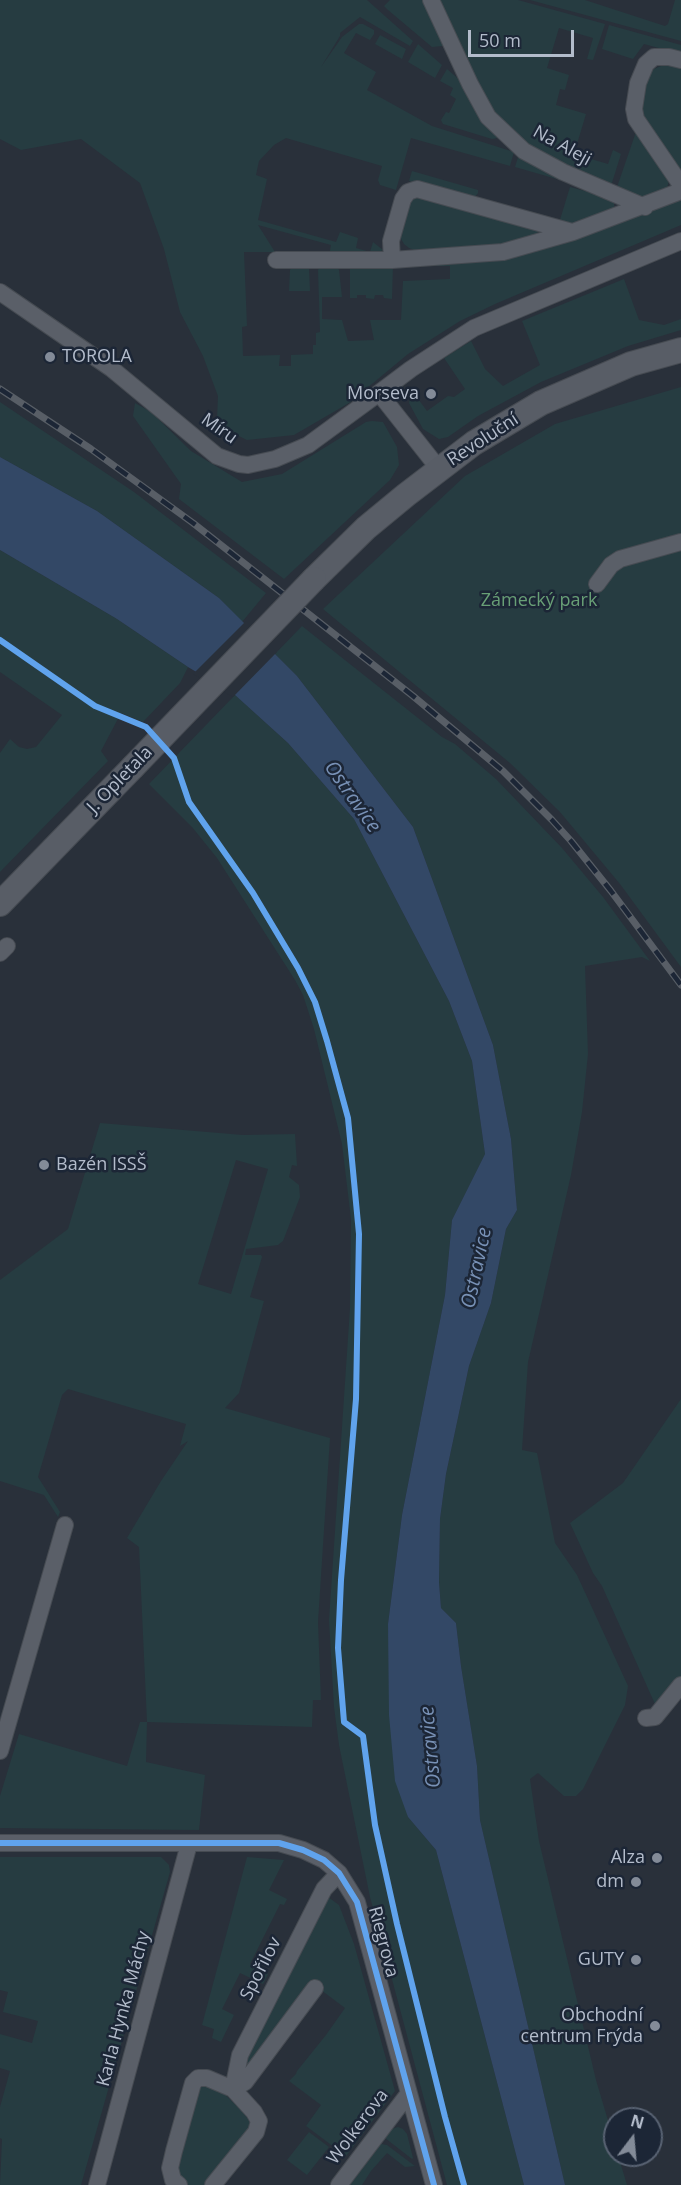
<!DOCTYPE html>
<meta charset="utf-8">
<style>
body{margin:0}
#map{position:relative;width:681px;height:2185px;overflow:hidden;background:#29303a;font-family:"Open Sans",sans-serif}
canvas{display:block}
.north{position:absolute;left:603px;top:2107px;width:60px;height:60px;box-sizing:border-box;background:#1c2636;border:2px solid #586272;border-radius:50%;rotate:16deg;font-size:16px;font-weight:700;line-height:24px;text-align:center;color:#b3bccb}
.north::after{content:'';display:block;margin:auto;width:21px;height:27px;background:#838b98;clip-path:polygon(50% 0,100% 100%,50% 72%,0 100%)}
.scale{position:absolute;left:468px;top:30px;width:106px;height:27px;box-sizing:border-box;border:3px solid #b3bccb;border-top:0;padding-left:8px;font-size:18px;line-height:21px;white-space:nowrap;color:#b3bccb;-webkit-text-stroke:4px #1c2636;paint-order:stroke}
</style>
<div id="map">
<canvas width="681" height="2185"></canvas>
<div class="north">N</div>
<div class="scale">50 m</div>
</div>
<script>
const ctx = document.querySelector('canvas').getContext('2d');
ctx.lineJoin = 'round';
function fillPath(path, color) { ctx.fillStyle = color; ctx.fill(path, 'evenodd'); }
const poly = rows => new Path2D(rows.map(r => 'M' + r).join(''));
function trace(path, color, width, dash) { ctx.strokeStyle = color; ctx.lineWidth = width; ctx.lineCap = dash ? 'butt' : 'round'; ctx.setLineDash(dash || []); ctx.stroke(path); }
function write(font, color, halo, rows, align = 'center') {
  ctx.font = font + ' "Open Sans",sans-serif'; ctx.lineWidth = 5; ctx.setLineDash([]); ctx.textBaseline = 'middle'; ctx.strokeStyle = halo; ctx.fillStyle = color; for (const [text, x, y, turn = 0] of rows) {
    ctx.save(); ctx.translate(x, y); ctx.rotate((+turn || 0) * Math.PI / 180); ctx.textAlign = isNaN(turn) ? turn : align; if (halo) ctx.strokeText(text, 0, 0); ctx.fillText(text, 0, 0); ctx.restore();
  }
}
fillPath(poly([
 [0,0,367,0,413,41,410,46,360,17,340,33,340,36,321,67,342,37,359,24,363,24,374,30,374,34,370,40,356,33,344,53,376,72,367,90,432,126,514,152,510,166,411,138,396,190,380,185,378,180,382,166,286,138,274,145,259,161,256,175,267,179,258,220,336,242,340,232,358,238,356,248,370,252,373,242,383,250,379,252,329,257,331,245,258,225,275,252,244,252,247,326,242,327,243,356,280,355,279,366,291,366,291,355,313,354,313,345,316,345,316,333,320,332,318,270,322,264,336,265,339,270,342,297,322,297,322,319,342,320,348,341,374,340,370,320,401,320,403,281,450,279,450,266,425,266,425,264,681,199,681,225,495,304,460,321,408,354,349,403,294,435,247,440,235,434,217,420,218,396,203,356,180,312,164,249,140,183,81,139,21,150,0,139],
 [390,0,427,0,443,45,442,46,432,47,388,10,384,6],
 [435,0,518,0,605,24,593,60,587,59,593,38,559,28,547,68,569,75,565,90,560,89,556,105,586,114,574,154,608,164,613,150,621,154,610,189,538,153,485,104],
 [530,0,585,0,665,26,668,24,675,0,681,0,681,41],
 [609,25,681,45,681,54,644,44,633,59,602,49],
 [380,35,406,49,402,59,375,44],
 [418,44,442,65,435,78,408,62],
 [666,64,681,66,681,175,640,115,639,100,648,75,654,69],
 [447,69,462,82,499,135,497,138,492,139,443,124,441,120,446,112,449,113,456,99,450,95,453,88,440,81],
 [637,129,669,181,667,188,643,199,616,190],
 [519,154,588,188,515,167],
 [412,171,478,190,478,193,474,198,470,199,409,181],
 [570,187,614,199,614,209,570,227,559,223],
 [417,196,538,230,537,236,505,244,415,250,409,248,404,244,400,237,406,204],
 [294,264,309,268,310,291,289,291,290,270],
 [356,265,393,265,392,299,384,298,383,295,375,295,374,299,366,298,366,295,357,295,357,298,350,298,350,269],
 [624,279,639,320,664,325,681,319,681,330,628,346,541,382,478,416,448,437,439,439,423,429,409,403,411,393,413,392,427,411,448,396,454,397,465,389,444,358,471,341,485,369,503,386,540,365,522,321],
 [681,387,681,967,620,884,560,812,510,763,323,609,465,476,555,424],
 [0,402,134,492,266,593,242,622,219,598,97,511,0,457],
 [135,403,151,412,191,451,242,482,282,474,366,422,372,421,383,422,397,447,399,465,390,480,284,579,179,499,181,484,133,416],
 [0,550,117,619,188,667,180,683,143,722,121,713,101,751,108,761,0,872,0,753,10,739,19,747,27,749,36,747,62,715,0,672],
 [302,626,442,737,455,744,496,779,562,848,603,897,650,961,642,957,585,966,588,1054,582,1112,571,1175,528,1362,522,1450,537,1453,555,1543,577,1575,628,1686,625,1705,583,1789,576,1796,564,1796,538,1773,530,1779,539,1841,596,2080,615,2144,615,2155,618,2155,627,2185,565,2185,480,1820,477,1766,461,1666,456,1623,441,1608,439,1582,440,1519,446,1474,469,1366,491,1303,506,1229,517,1210,511,1139,493,1045,413,827,297,676,275,654],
 [235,695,288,743,354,819,449,1001,472,1061,485,1154,452,1220,445,1295,402,1515,388,1624,408,1817,436,1850,524,2185,447,2185,370,1897,339,1745,334,1707,329,1620,350,1308,351,1219,342,1144,314,1029,303,995,295,980,217,858,192,827,149,784],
 [100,1123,243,1135,295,1134,297,1166,292,1165,289,1177,299,1185,300,1197,283,1241,278,1245,246,1249,245,1255,261,1255,262,1257,250,1297,264,1301,239,1393,225,1408,330,1438,318,1622,321,1700,313,1700,312,1727,147,1722,146,1762,205,1775,199,1830,0,1828,0,1796,19,1734,127,1766,140,1722,147,1722,139,1547,127,1538,161,1481,188,1441,180,1446,186,1424,68,1389,62,1395,38,1477,60,1512,58,1517,44,1495,0,1481,0,1280,68,1229],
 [236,1160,268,1169,231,1294,198,1284],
 [681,1399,681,1676,658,1705,655,1704,602,1586,593,1573,570,1523,623,1483],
 [0,1857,161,1857,169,1865,170,1872,81,2185,0,2185,2,2139,0,2138,0,2107,10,2071,0,2068,0,2034,32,2043,38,2021,3,2012,8,1992,0,1990],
 [247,1857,284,1860,269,1890,287,1899,284,1905,280,1904,250,1964,268,1974,263,1984,240,1973,222,2009,234,2015,221,2042,212,2038,214,2029,202,2025],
 [328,1897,339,1905,354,1944,395,2091,346,2156,306,2126,321,2105,289,2081,296,2074,297,2071,326,2035,345,2008,313,1984,247,2072,244,2062],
 [200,2084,220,2090,238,2107,250,2121,251,2130,208,2185,187,2185,174,2170],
 [398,2127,403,2129,407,2134,413,2158,412,2159,385,2138,392,2129],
 [309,2132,329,2147,307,2175,287,2160],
 [381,2144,387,2145,415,2166,405,2167,387,2153,371,2171,362,2185,350,2185]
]), '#263c41');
fillPath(poly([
 [0,457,97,511,219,598,297,676,413,827,493,1045,511,1139,517,1210,506,1229,491,1303,469,1366,446,1474,440,1519,439,1582,441,1608,456,1623,461,1666,477,1766,480,1820,565,2185,524,2185,436,1850,408,1817,395,1781,389,1715,388,1624,402,1515,445,1295,452,1220,485,1154,472,1061,449,1001,354,819,288,743,235,695,188,667,117,619,0,550]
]), '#334866');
fillPath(poly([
 [246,621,277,652,233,697,193,674]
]), '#29303a');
const minor = poly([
 [431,0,470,84,488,117,524,151,563,172,645,207],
 [681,60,669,57,654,57,646,64,638,83,634,109,636,119,681,185],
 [276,260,392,260,503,252,573,232,681,191],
 [392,260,391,241,403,199,408,192,417,189,572,232],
 [0,292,112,369,217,456,239,464,248,465,275,459,308,445,379,393,439,469],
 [379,393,411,369,474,328,681,241],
 [597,584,611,565,620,559,681,542],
 [0,953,7,946],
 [646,1718,655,1717,681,1685],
 [0,1751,65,1525],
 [0,1843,279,1843,303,1850,324,1860,339,1873,357,1902,434,2185],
 [315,1988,245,2082,233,2089,240,2055,324,1889,339,1873],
 [97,2185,189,1844],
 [179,2185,173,2180,170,2168,174,2151,193,2083,198,2078,207,2078,233,2089,254,2112,259,2121,256,2132,213,2185],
 [339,2185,409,2093]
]);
const secondary = poly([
 [314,579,366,528,406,495,474,443,541,403,631,364,681,350],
 [0,904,132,768]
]);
trace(minor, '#464b52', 18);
trace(secondary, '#464b52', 26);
trace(minor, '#5a5f68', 16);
trace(secondary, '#585d66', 24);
const rail = poly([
 [0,389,91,449,193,523,413,696,503,771,552,820,571,841,611,891,681,985]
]);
trace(rail, '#585e66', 7);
trace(rail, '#1c2636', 4.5, [14]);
const secondaryBridge = poly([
 [132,768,314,579]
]);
trace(secondaryBridge, '#464b52', 26, []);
trace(secondaryBridge, '#585d66', 24);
trace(poly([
 [0,640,95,706,146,727,174,758,189,802,253,893,298,968,315,1002,327,1041,348,1118,359,1234,356,1399,341,1580,338,1648,344,1722,363,1736,375,1825,397,1924,445,2117,464,2185],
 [0,1843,279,1843,303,1850,324,1860,339,1873,357,1902,434,2185]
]), '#60a3ed', 6);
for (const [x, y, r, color] of [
 [50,357,6,"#838b98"],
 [431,394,6,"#838b98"],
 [44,1165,6,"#838b98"],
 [657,1858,6,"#838b98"],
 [636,1882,6,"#838b98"],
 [636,1960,6,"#838b98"],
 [655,2026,6,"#838b98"]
]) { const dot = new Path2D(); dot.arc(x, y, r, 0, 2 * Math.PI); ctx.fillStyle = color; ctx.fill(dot); trace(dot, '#1c2636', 2); }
write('18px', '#b3bccb', '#1c2636', [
 ["Na Aleji",562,146,29],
 ["Míru",219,429,35],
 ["Revoluční",483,440,-33],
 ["J. Opletala",120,780,-46],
 ["Riegrova",383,1942,75],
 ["Spořilov",261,1969,-63],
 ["Karla Hynka Máchy",124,2009,-75],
 ["Wolkerova",358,2127,-53]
]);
write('18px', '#b3bccb', '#1c2636', [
 ["TOROLA",62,357,"left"],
 ["Morseva",419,394],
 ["Bazén ISSŠ",56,1165,"left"],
 ["Alza",645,1858],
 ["dm",624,1882],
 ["GUTY",624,1960],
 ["Obchodní",643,2016],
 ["centrum Frýda",643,2037]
], 'right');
write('18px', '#689f76', '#1c2636', [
 ["Zámecký park",539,601]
]);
write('italic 20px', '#7891b6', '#1c2636', [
 ["Ostravice",352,797,55],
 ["Ostravice",477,1268,-78],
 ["Ostravice",431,1747,-95]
]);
</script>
